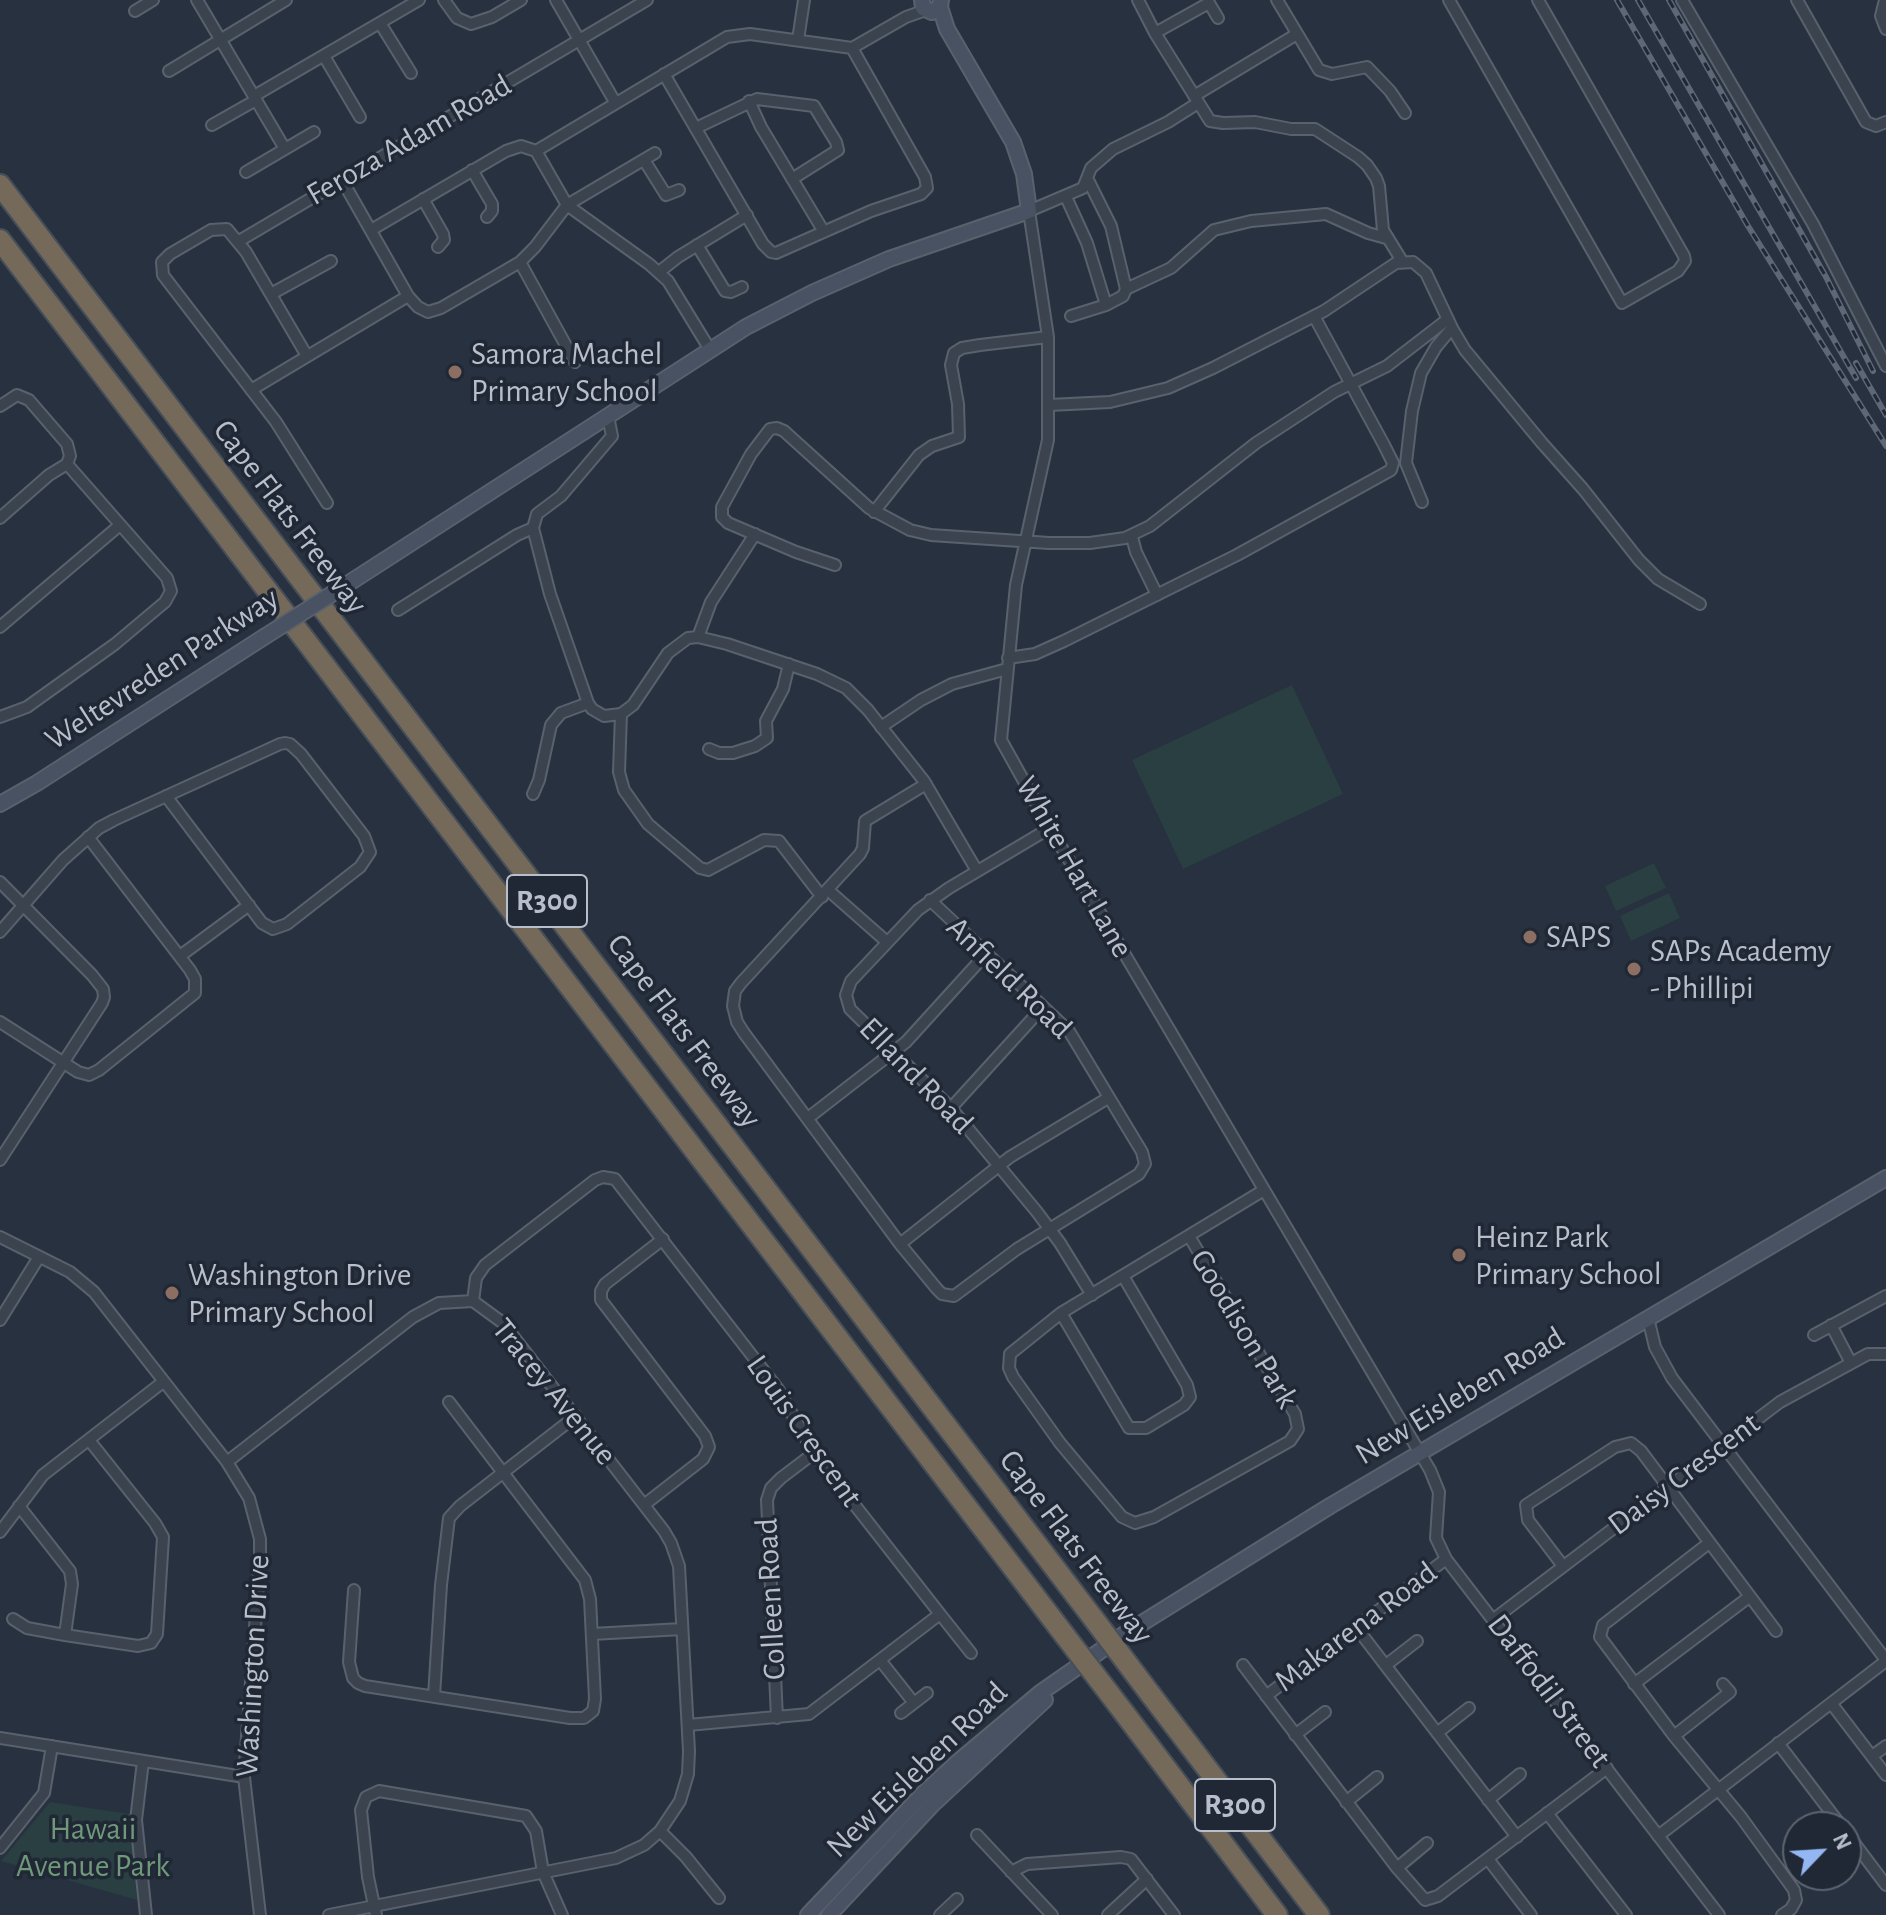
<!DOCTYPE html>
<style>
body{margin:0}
#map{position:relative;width:1886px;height:1915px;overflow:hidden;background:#27313f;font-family:"Alegreya Sans",sans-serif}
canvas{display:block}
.north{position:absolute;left:1782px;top:1811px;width:80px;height:80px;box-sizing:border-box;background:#202835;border:2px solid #5d6471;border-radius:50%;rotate:65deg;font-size:22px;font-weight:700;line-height:32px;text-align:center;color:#b8beca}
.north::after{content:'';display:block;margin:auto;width:28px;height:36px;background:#94b6f2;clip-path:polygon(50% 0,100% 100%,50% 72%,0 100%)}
</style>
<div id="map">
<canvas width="1886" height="1915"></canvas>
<div class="north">N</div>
</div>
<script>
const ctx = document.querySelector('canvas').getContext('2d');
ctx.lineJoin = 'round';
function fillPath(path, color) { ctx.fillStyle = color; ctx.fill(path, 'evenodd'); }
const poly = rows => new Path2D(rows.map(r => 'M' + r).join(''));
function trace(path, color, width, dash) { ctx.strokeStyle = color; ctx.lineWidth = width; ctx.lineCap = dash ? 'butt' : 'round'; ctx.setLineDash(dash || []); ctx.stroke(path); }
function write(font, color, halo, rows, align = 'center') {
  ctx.font = font + ' "Alegreya Sans",sans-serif'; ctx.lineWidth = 7; ctx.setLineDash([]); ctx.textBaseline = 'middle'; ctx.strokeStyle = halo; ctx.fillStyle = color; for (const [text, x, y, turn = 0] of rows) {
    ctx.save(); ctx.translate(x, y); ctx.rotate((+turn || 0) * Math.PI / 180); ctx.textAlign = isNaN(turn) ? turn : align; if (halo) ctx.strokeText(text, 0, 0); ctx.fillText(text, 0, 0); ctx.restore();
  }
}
fillPath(poly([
 [1292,685,1343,794,1183,869,1132,760],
 [1654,863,1666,888,1616,911,1605,886],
 [1669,893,1680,918,1631,941,1620,916],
 [50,1802,129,1814,137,1900,1,1861]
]), '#2a3f41');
const street = poly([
 [197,0,285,149],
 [444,0,457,18,471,24,492,17,521,0],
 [556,0,615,102],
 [1138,0,1155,33,1210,121,1223,123,1255,122,1291,129,1315,129,1358,157,1367,165,1376,178,1379,186,1383,230,1402,261],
 [1277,0,1319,70,1332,74,1367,67,1390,91,1405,113],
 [1449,0,1622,303,1678,271,1685,261,1684,256,1538,0],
 [1682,0,1813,224,1886,366],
 [1797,0,1866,122,1876,126,1886,122],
 [1885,0,1881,16,1886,29],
 [135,11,153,0],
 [380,23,411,73],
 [1155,33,1209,3,1218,18],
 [798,40,804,0],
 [324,56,360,117],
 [169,71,286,0],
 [664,74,763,244,771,252,776,253,871,211,921,194,927,188,925,177,852,48],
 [254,96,419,0],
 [1194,96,1297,34],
 [749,101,761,127,824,232],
 [1198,103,1168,122,1113,149,1091,168,1083,188,1029,211,1048,337,1048,440,1016,585,1001,740,1050,828,1430,1470,1439,1492,1436,1538,1446,1559,1719,1915],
 [212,125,256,100],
 [696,128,757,99,814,106,836,142,838,150,792,179],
 [536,151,727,37,750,34,852,48,906,17,926,10],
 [536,151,567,205,649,264,668,281,709,348],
 [644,160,666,195,679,190],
 [472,170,492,204,492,211,487,217],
 [246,172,314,132],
 [342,180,408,296,418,307,428,312,441,308,520,262,535,247,567,205,655,153],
 [1066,197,1087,243,1106,305],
 [423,199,443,234,444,240,438,247],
 [371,230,506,151,521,146,536,151],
 [239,241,647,0],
 [697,245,725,291,731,292,742,287],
 [520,262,575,362],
 [659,272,678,257,747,215],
 [1126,289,1171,268,1214,230,1251,221,1326,214,1368,233,1386,238],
 [271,294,331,261],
 [1071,316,1106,305,1123,296,1126,289,1111,226,1088,180],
 [307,356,246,252,227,229,211,230,170,254,162,262,163,275,276,422,327,503],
 [251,390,408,296],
 [1049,405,1110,402,1168,388,1213,368,1324,311,1396,263,1413,262,1426,273,1452,328,1465,350,1542,443,1583,489,1639,560,1658,579,1700,604],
 [0,406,17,395,29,400,67,444,70,456,67,464,167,578,171,591,165,602,115,644,27,707,0,717],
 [608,416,612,436,561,496,537,514,533,528,550,594,588,703,592,709,604,716,621,714,633,705,668,653,688,638,698,637,727,644,817,674,846,688,868,710,924,781,977,871],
 [1422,502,1406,463,1412,411,1421,373,1436,347,1452,328],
 [874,512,919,455,932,446,959,437,958,404,951,365,954,353,962,348,980,345,1048,337],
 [0,518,49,475,67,464],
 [1132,537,1136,552,1157,595],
 [835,565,796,552,728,523,722,517,722,507,751,454,770,429,777,428,784,431,869,508,910,530,931,535,1049,543,1090,543,1125,538,1150,526,1256,443,1334,392,1387,366,1448,319],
 [398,610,517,535,533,528],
 [0,627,120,525],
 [698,637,711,602,755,534],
 [1008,658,1035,654,1064,641,1237,555,1391,470,1393,463,1384,445,1314,316],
 [621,714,619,772,624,790,648,824,700,868,708,870,764,840,779,841,822,897],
 [881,727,921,700,952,684,1007,669],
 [709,749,719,753,733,753,755,746,767,738,766,721,783,689,789,664],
 [926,784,865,821,863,848,860,854,741,983,735,991,733,1006,737,1022,744,1033,900,1244,937,1289,942,1294,954,1296,1017,1249,1139,1174,1145,1164,1142,1152,1069,1031,930,900],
 [533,794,539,780,551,725,561,713,588,703],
 [1050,828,949,888,918,910,851,981,846,995,850,1009,951,1108,1037,1212,1060,1243,1092,1295],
 [0,882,92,975,103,989,104,997,102,1003,0,1160],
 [828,890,887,942],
 [0,932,63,860,99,828,114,820,280,744,285,743,290,744,301,754,364,836,370,852,360,867,287,924,273,929,262,923,166,796],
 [180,956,249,905],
 [0,1022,78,1072,89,1075,99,1070,195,993,195,979,190,970,88,837],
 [951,1108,1043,1007],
 [808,1118,906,1042,986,954],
 [1189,1236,1295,1414,1298,1429,1290,1441,1154,1517,1135,1523,1122,1517,1060,1443,1013,1377,1009,1368,1010,1354,1061,1313,1264,1190],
 [0,1237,70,1272,94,1292,227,1462,249,1498,260,1539,260,1559,244,1777,260,1915],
 [900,1244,1010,1157,1108,1098],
 [473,1301,476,1278,485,1265,595,1180,603,1177,615,1179,778,1389,814,1453,940,1614,809,1714,688,1725],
 [1061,1313,1129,1428,1146,1428,1184,1405,1190,1397,1187,1385,1123,1276],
 [1648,1318,1655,1347,1672,1378,1886,1660],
 [0,1320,39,1257],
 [1831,1325,1851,1363],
 [1814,1335,1886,1296],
 [227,1462,413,1317,439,1303,473,1301,503,1323,664,1531,671,1543,679,1566,689,1751,688,1774,680,1801,660,1831,644,1845,616,1858,329,1915],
 [644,1505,703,1459,709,1447,705,1436,601,1300,601,1291,605,1284,663,1239],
 [19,1506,70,1571,72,1584,65,1635,138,1646,151,1643,157,1634,163,1537,155,1523,89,1440],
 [0,1532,43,1475,163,1382],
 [1709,1543,1603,1625,1600,1637,1674,1736,1741,1817,1794,1890,1796,1900,1791,1909,1782,1915],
 [1563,1566,1528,1520,1526,1505,1615,1447,1631,1443,1641,1451,1776,1631],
 [354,1590,349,1662,353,1678,358,1683,365,1686,570,1718,584,1718,593,1711,595,1699,590,1599,585,1580,449,1402],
 [940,1614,971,1653],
 [13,1619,27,1628,65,1635],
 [1494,1619,1780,1402,1868,1354,1886,1354],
 [1356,1627,1517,1837],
 [592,1634,682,1629],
 [880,1660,914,1703],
 [1243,1665,1397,1868,1425,1900,1438,1896,1607,1768],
 [1386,1665,1417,1641],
 [1634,1684,1749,1597],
 [434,1696,441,1585,449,1518,460,1506,576,1416],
 [1266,1696,1446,1559],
 [1831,1703,1886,1775],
 [901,1713,927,1693],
 [777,1718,767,1500,771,1488,781,1478,814,1453],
 [1437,1733,1469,1708],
 [1295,1735,1325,1712],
 [1674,1736,1730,1692,1723,1684],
 [0,1738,244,1777],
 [1778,1743,1842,1827],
 [1872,1756,1886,1746],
 [143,1761,136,1820,146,1915],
 [1488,1800,1520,1774],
 [1346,1802,1377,1777],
 [1547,1813,1626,1915],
 [660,1831,686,1857,719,1898],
 [1846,1832,1886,1885],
 [977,1835,1052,1915],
 [1658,1836,1886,1661],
 [0,1848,44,1793,52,1746],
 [1488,1859,1531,1915],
 [1397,1868,1427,1843],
 [1011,1872,1027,1864,1121,1857,1131,1859,1174,1915],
 [376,1915,368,1877,361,1810,366,1797,379,1791,526,1816,536,1831,543,1872,562,1915],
 [940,1915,957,1899],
 [1108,1915,1147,1879]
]);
const secondary = poly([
 [922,0,923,8,932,12,940,7,941,0],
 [346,585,746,327,812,293,889,259,1029,211,1024,174,1013,142,947,29,940,7],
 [0,804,37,783,264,637],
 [808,1915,922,1795,958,1762,1040,1693,1126,1633,1330,1506,1886,1178],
 [829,1915,932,1805,1045,1700]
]);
const highway = poly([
 [0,185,1093,1618],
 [0,240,1066,1637],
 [1151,1695,1319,1915],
 [1125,1714,1277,1915]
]);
trace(street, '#59616d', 14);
trace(secondary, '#59616d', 18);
trace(highway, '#464e5a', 24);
trace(street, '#3b434f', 10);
trace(secondary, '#495262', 14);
trace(highway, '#756a59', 20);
const rail = poly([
 [1617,0,1748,226,1886,446],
 [1638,0,1856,378],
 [1669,0,1826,277,1873,371],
 [1856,363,1886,415]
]);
trace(rail, '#5d6776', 6);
trace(rail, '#202835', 3, [9]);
const secondaryBridge = poly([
 [264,637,346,585]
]);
const highwayBridge = poly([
 [1093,1618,1151,1695],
 [1066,1637,1125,1714]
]);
trace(secondaryBridge, '#59616d', 18, []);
trace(highwayBridge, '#464e5a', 24, []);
trace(secondaryBridge, '#495262', 14);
trace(highwayBridge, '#756a59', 20);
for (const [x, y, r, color] of [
 [455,372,8,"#8d6e63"],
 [1530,937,8,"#8d6e63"],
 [1634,969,8,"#8d6e63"],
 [1459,1255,8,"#8d6e63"],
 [172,1293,8,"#8d6e63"]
]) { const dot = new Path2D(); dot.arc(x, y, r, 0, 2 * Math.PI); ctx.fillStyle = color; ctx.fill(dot); trace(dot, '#202835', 3); }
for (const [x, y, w] of [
 [547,901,80],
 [1235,1805,80]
]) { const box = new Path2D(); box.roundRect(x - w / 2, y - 26, w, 52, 6); ctx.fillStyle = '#202835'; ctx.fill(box); trace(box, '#b8beca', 2); }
write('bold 30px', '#b8beca', null, [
 ["R300",547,901],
 ["R300",1235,1805]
]);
write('32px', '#b8beca', '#202835', [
 ["Feroza Adam Road",409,140,-30],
 ["Cape Flats Freeway",290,517,53],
 ["Weltevreden Parkway",162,669,-33],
 ["White Hart Lane",1074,867,60],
 ["Anfield Road",1009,978,44],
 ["Cape Flats Freeway",684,1031,53],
 ["Elland Road",916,1076,46],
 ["Goodison Park",1244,1329,59],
 ["Tracey Avenue",554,1392,51],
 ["New Eisleben Road",1460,1396,-31],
 ["Louis Crescent",804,1431,55],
 ["Daisy Crescent",1684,1474,-37],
 ["Cape Flats Freeway",1076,1547,53],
 ["Colleen Road",771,1599,-93],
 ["Makarena Road",1356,1627,-37],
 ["Washington Drive",253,1666,-87],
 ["Daffodil Street",1549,1691,53],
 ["New Eisleben Road",917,1770,-44]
]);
write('32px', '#b8beca', '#202835', [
 ["Samora Machel",471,354],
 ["Primary School",471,391],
 ["SAPS",1546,937],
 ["SAPs Academy",1650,951],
 ["- Phillipi",1650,988],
 ["Heinz Park",1475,1237],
 ["Primary School",1475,1274],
 ["Washington Drive",188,1275],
 ["Primary School",188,1312]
], 'left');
write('32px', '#70997b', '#202835', [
 ["Hawaii",93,1829],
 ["Avenue Park",93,1866]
]);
</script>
